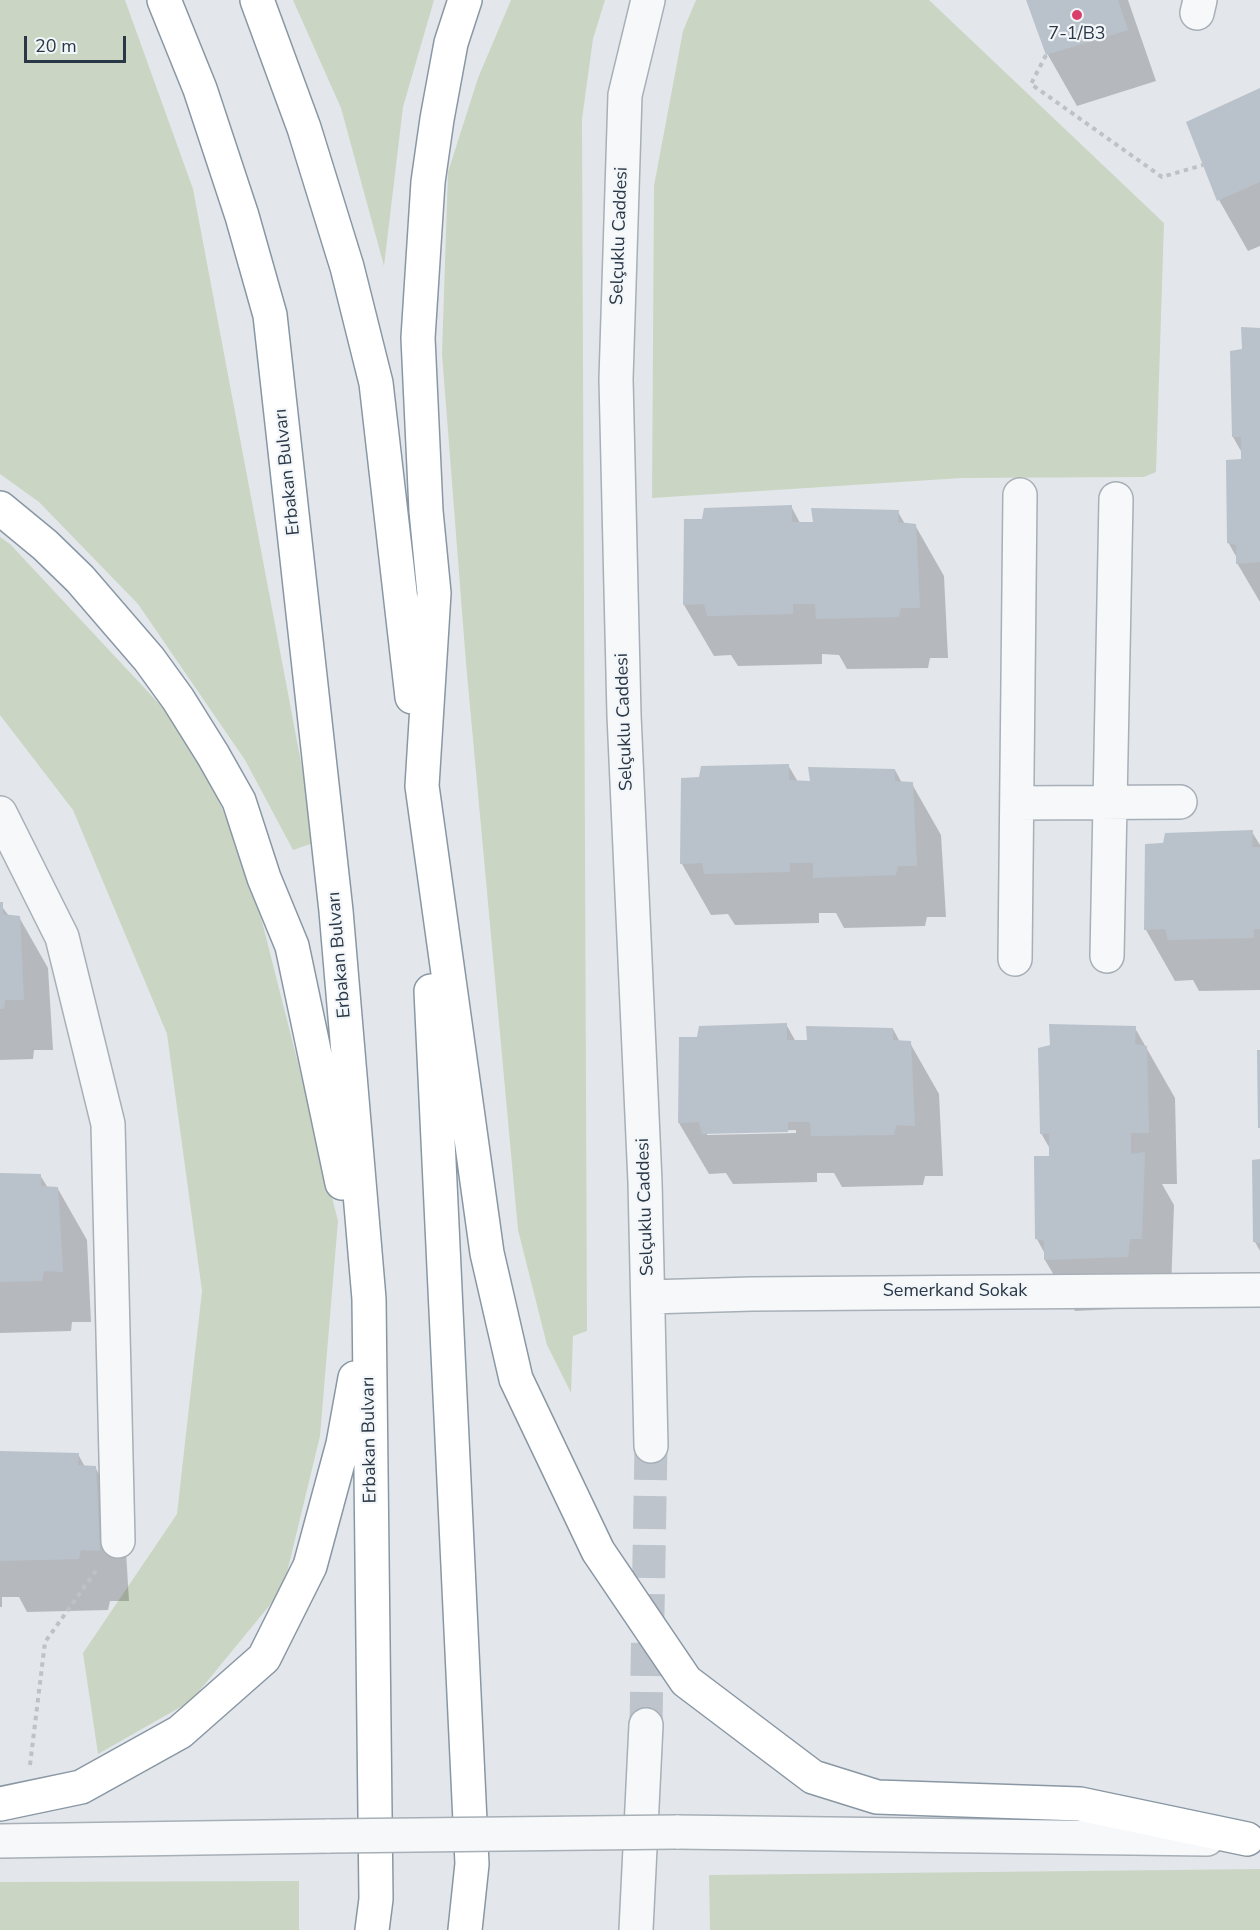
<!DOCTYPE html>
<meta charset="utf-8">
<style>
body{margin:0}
#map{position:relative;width:1260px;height:1930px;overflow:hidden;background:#e3e7ec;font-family:"Nunito Sans",sans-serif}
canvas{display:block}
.scale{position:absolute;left:24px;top:36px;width:102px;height:27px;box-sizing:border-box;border:3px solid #293746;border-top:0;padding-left:8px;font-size:18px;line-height:21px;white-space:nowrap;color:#293746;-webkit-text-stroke:4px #f3f6f9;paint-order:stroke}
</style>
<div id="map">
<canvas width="1260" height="1930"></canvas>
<div class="scale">20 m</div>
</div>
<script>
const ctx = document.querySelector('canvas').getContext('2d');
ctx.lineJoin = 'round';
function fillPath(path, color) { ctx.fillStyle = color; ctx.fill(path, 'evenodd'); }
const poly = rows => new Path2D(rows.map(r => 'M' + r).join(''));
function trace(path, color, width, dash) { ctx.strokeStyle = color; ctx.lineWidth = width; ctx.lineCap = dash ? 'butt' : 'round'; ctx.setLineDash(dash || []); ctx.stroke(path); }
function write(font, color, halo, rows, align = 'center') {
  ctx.font = font + ' "Nunito Sans",sans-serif'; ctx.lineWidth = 4.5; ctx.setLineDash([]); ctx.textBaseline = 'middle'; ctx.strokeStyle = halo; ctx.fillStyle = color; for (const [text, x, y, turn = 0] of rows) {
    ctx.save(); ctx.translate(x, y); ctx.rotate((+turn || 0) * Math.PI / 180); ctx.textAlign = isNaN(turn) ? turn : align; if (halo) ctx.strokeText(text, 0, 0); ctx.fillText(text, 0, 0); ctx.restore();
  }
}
fillPath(poly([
 [0,0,125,0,193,189,316,842,293,850,245,760,138,604,39,502,0,474],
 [293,0,434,0,403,107,384,266,341,108],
 [511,0,605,0,593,39,582,119,587,1331,573,1336,571,1393,547,1345,518,1230,466,663,442,354,448,172,478,78],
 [696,0,929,0,1164,223,1156,472,1144,477,962,478,652,498,654,186,683,31],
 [0,537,10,544,193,740,251,878,338,1221,320,1436,283,1589,191,1701,98,1754,83,1653,177,1514,202,1291,167,1034,73,810,0,715],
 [1260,1869,1260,1930,710,1930,709,1875],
 [299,1881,299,1930,0,1930,0,1882]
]), '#cad6c3');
fillPath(poly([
 [1028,0,1128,0,1156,81,1077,106,1048,55],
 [1260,90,1260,246,1248,251,1219,200,1188,123],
 [1260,329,1260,602,1237,563,1237,558,1228,542,1242,461,1242,453,1233,437,1243,350],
 [791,506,800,523,814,524,898,512,905,524,915,525,944,576,948,658,930,658,928,668,847,669,839,655,822,654,822,664,738,666,731,655,714,656,684,605,686,521,704,520],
 [788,765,798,782,812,783,895,770,902,783,912,784,941,835,946,917,927,917,925,926,844,928,836,913,819,913,819,923,735,925,728,914,711,915,682,864,700,779],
 [1252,832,1260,845,1260,990,1199,991,1193,980,1175,981,1146,930,1147,845],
 [0,904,9,916,19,917,48,968,53,1050,34,1050,33,1059,0,1060],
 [786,1024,796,1042,893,1029,900,1042,910,1043,939,1094,943,1176,925,1176,923,1185,842,1187,834,1173,817,1173,817,1182,733,1184,726,1173,709,1174,679,1123,699,1038],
 [796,1130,796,1133,707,1135,707,1132],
 [1135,1028,1175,1098,1177,1184,1162,1184,1174,1205,1171,1290,1157,1307,1075,1311,1045,1260,1045,1254,1037,1239,1050,1158,1050,1149,1041,1133],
 [1260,1161,1260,1251,1255,1242],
 [0,1175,40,1175,48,1188,58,1189,87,1240,91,1322,72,1322,71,1331,0,1333],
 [0,1453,78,1454,85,1467,95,1467,124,1519,129,1601,110,1601,108,1610,27,1612,19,1597,2,1597,2,1607,0,1607]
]), '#0003');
fillPath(poly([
 [1026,0,1118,0,1128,30,1046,55],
 [1260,88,1260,182,1217,201,1186,122],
 [1241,327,1260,328,1260,562,1236,564,1236,545,1227,543,1226,460,1241,459,1241,437,1232,437,1230,351,1242,349],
 [792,505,792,522,813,522,811,508,899,510,898,522,916,524,920,608,901,608,899,617,816,619,815,604,793,604,793,614,707,616,704,604,683,605,684,519,702,519,704,508],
 [789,764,789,780,810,781,808,767,895,769,895,781,913,782,917,866,898,866,896,875,813,878,813,863,790,863,790,872,704,874,702,863,680,864,681,778,699,777,701,766],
 [1253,830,1252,847,1260,847,1260,929,1254,929,1254,938,1168,940,1165,929,1144,930,1145,844,1163,843,1165,833],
 [0,902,3,902,3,914,20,916,24,1000,5,1000,4,1009,0,1009],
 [787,1023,787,1040,807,1040,806,1026,893,1028,893,1040,911,1041,915,1126,896,1125,894,1135,811,1136,810,1122,788,1122,788,1132,702,1134,699,1122,678,1123,679,1037,697,1037,699,1026],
 [1049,1024,1136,1026,1135,1044,1147,1046,1149,1133,1131,1133,1131,1154,1145,1152,1142,1239,1130,1239,1128,1257,1044,1260,1044,1241,1035,1239,1034,1156,1049,1156,1049,1134,1040,1134,1038,1048,1050,1045],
 [1257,1050,1260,1050,1260,1128,1258,1128],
 [1260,1159,1260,1243,1253,1242,1252,1160],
 [0,1173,41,1174,41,1186,58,1187,63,1272,44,1271,42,1281,0,1282],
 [0,1451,79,1453,78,1465,96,1466,100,1551,81,1550,79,1559,0,1561]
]), '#b9c1ca');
trace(poly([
 [646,1725,651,1446]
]), '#bec4cb', 33, [33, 16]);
const minor = poly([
 [648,0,625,95,616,379,624,715,645,1182,651,1446],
 [1197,13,1200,0],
 [1017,803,1180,802],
 [0,813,62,937,108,1124,118,1541],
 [1107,956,1116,499],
 [1015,959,1020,495],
 [649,1297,752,1294,1260,1290],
 [676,1832,1207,1839],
 [0,1841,330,1836],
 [636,1930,646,1725]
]);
const highway = poly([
 [164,0,200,89,242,216,270,315,336,911,369,1299,376,1899,372,1930],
 [257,0,304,128,347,267,376,383,412,697],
 [465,0,451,43,437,119,428,182,418,338,426,511,434,593,422,786,487,1253,516,1379,598,1551,686,1681,813,1777,877,1797,1080,1804,1247,1839],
 [0,508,45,545,80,579,149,659,178,699,213,755,239,801,264,878,292,946,342,1183],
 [431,991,472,1864,465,1930],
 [0,1804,81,1787,180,1732,264,1658,310,1566,343,1444,355,1378]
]);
trace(minor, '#a7afb7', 36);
trace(highway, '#8997a4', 36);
trace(poly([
 [1046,55,1031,84,1162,177,1203,165],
 [30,1765,45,1642,98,1568]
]), '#bdc2c8', 4, [4.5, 4.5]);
trace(minor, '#f6f8fa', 33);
trace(highway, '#fff', 33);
const minorBridge = poly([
 [330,1836,676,1832]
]);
trace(minorBridge, '#a7afb7', 36, []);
trace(minorBridge, '#f6f8fa', 33);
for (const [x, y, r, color] of [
 [1077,15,6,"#d93f6a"]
]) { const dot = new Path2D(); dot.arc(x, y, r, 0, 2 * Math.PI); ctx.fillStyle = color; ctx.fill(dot); trace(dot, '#f3f6f9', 2); }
write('18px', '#293746', '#f3f6f9', [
 ["7-1/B3",1077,35]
]);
write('18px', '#293746', '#f3f6f9', [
 ["Selçuklu Caddesi",620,236,-88],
 ["Erbakan Bulvarı",288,472,-96],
 ["Selçuklu Caddesi",625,722,-92],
 ["Erbakan Bulvarı",340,955,-95],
 ["Selçuklu Caddesi",646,1207,-92],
 ["Semerkand Sokak",955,1292],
 ["Erbakan Bulvarı",370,1440,-91]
]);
</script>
